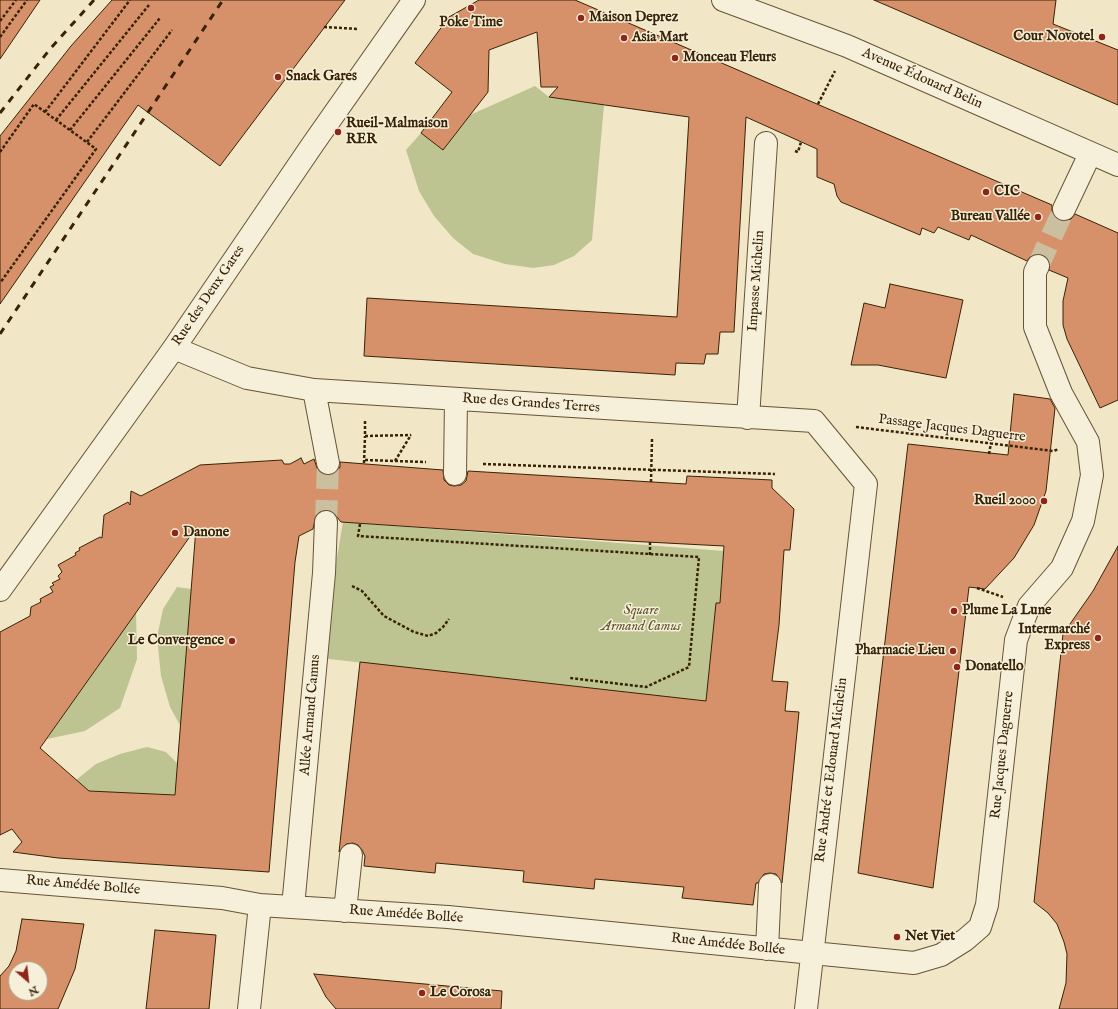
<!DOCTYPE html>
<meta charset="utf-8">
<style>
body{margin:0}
#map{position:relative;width:1118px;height:1009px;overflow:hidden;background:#f1e6c5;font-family:"IM FELL English",serif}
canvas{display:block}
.north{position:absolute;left:8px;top:961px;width:40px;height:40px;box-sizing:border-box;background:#f6efd9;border:1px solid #aa9d85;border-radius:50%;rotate:152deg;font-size:11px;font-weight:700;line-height:16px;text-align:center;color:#382306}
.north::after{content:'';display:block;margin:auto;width:14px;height:18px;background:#8f2418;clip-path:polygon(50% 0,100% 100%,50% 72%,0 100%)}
</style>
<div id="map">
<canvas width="1118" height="1009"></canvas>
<div class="north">N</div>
</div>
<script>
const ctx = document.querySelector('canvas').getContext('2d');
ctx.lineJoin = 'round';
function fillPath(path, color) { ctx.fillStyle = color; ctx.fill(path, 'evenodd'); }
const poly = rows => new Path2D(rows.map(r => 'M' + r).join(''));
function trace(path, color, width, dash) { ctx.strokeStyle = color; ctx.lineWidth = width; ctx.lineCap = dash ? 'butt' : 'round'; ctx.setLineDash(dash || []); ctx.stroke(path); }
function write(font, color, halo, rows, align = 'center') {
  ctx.font = font + ' "IM FELL English",serif'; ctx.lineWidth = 3; ctx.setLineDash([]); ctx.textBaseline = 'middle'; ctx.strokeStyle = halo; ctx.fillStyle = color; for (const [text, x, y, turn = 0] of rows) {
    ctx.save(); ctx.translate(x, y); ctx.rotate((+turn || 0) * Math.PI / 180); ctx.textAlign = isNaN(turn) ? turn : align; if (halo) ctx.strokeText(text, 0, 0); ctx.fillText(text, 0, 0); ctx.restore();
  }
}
fillPath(poly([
 [535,86,549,97,604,105,592,240,574,256,554,265,533,268,505,264,473,254,453,238,434,216,419,191,406,150,421,133,443,149,470,115],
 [343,522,724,551,713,702,320,658],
 [177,587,191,589,181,727,170,707,161,676,157,637,163,609],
 [136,612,137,659,120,708,85,731,47,739],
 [147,747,166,752,178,764,175,795,88,791,76,780,96,764,120,754]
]), '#bdc492');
const building = poly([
 [0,0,40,0,0,59,0,0],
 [112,0,345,0,220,166,138,105,0,304,0,136,71,46,112,0],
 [479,0,575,0,1052,205,1052,210,1054,216,1059,220,1065,221,1071,219,1075,214,1118,233,1118,400,1100,408,1067,339,1063,325,1063,301,1068,278,1049,270,1049,259,1044,255,1037,254,1031,256,1027,261,971,235,969,240,938,227,934,233,922,228,920,235,841,202,837,196,834,184,817,177,817,149,746,117,734,332,720,332,718,354,706,354,704,364,676,363,675,375,364,356,367,298,677,317,689,117,549,97,558,87,541,87,537,32,489,50,488,92,443,150,421,133,452,92,415,63,449,17,479,0],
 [874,0,1056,0,1053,24,1118,50,1118,105,874,0],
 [890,284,963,300,946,378,878,365,851,365,864,303,885,308,890,284],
 [1014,394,1050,399,1055,408,1046,491,1034,525,1014,558,985,589,969,587,933,888,858,873,908,444,1008,455,1014,394],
 [301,458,304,464,314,459,318,471,324,475,330,475,336,473,340,467,340,462,443,470,444,480,449,485,454,486,461,485,466,481,468,471,686,484,687,476,772,480,772,488,794,509,790,550,784,550,779,625,772,681,788,682,785,711,799,712,782,883,776,874,770,873,764,874,758,883,756,883,753,905,682,898,684,887,595,879,594,889,523,882,524,871,436,863,435,873,364,866,365,856,362,850,358,845,353,843,346,844,339,852,360,662,706,701,716,603,720,603,724,546,608,540,341,522,333,512,327,510,321,511,316,515,313,529,299,536,295,562,269,872,58,858,13,852,22,842,12,829,0,835,0,632,30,616,31,607,41,602,40,599,53,592,50,587,54,585,52,583,60,579,58,576,62,572,58,565,76,555,75,553,80,550,79,548,100,537,102,538,104,515,128,502,130,505,131,491,141,496,200,465,282,460,284,464,290,464,301,458],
 [196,528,175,795,89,791,40,748,196,528],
 [1118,546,1118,1009,1059,1009,1066,983,1067,954,1064,942,1057,924,1048,913,1034,902,1063,634,1093,591,1118,546],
 [22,919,84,924,75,969,58,1009,0,1009,0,976,9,966,16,951,22,919],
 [16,969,40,969,40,993,16,993,16,969],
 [155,930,216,935,209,1009,146,1009,155,930],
 [314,974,502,991,501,1009,336,1009,326,997,314,974]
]);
fillPath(building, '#d7916a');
trace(building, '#382306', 1);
trace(poly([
 [1038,266,1064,209],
 [326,522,328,463]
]), '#ccbf9f', 22, [22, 11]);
const minor = poly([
 [723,0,847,46,1118,165],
 [1064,209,1090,154],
 [174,348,247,378,314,390,814,421,866,484,806,1009],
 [314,390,328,463],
 [748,418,766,143],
 [455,474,456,399],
 [0,590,174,348,313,144,414,0],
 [0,880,222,898,260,905,448,917,914,963,941,955,965,940,980,927,987,905,1016,640,1029,606,1062,568,1083,521,1092,475,1088,442,1061,393,1035,327,1035,272,1038,266],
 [293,907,324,573,326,522],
 [345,911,351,855],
 [767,949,770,885],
 [249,1009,260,905]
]);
trace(minor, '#665436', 24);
trace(poly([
 [0,21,16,0],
 [324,27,359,29],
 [0,37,27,0],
 [818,104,835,71],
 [45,112,130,0],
 [56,120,149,5],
 [70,130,160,18],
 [87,142,172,30],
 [795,151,798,152,801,142],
 [0,152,34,104,96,149,0,283],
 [365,421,365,436,411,435],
 [856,427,1053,451,1059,449],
 [989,454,991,443],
 [365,460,426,462],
 [395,461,411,435],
 [364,463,365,436],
 [483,464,775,474],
 [651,482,652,439],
 [360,524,358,536,699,557,689,667,646,687,570,678],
 [650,542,650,555],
 [352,586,362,591,384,616,414,632,428,636,436,633,443,627,449,619],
 [977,588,1003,597]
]), '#382306', 2.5, [3, 2]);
trace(minor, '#f6efd9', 22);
trace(poly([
 [0,113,50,49,94,0],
 [0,334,223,0]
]), '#382306', 3, [7, 7]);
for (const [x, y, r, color] of [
 [471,8,4,"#8f2418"],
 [581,18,4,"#8f2418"],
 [1102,37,4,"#8f2418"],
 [624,38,4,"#8f2418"],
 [675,58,4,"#8f2418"],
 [278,77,4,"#8f2418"],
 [338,132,4,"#8f2418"],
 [986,192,4,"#8f2418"],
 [1038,217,4,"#8f2418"],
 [1044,501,4,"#8f2418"],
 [175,533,4,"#8f2418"],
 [954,611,4,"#8f2418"],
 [1098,638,4,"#8f2418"],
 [232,641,4,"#8f2418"],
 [953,651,4,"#8f2418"],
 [957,667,4,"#8f2418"],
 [897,937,4,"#8f2418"],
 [422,993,4,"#8f2418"]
]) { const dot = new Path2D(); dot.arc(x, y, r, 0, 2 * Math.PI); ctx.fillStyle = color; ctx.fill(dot); trace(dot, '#f6efd9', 1.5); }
write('bold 14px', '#382306', '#f6efd9', [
 ["Maison Deprez",589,18],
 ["Poke Time",471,23,"center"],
 ["Cour Novotel",1094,37,"right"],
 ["Asia Mart",632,38],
 ["Monceau Fleurs",683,58],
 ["Snack Gares",286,77],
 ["Rueil-Malmaison",346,124],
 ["RER",346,140],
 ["CIC",994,192],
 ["Bureau Vallée",1030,217,"right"],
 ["Rueil 2000",1036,501,"right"],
 ["Danone",183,533],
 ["Plume La Lune",962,611],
 ["Intermarché",1090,630,"right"],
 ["Express",1090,646,"right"],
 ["Le Convergence",224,641,"right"],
 ["Pharmacie Lieu",945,651,"right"],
 ["Donatello",965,667],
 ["Net Viet",905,937],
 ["Le Corosa",430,993]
], 'left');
write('14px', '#382306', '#f6efd9', [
 ["Avenue Édouard Belin",922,79,24],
 ["Impasse Michelin",757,281,-86],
 ["Rue des Deux Gares",209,296,-56],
 ["Rue des Grandes Terres",531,404,4],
 ["Passage Jacques Daguerre",952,429,7],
 ["Allée Armand Camus",311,715,-85],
 ["Rue Jacques Daguerre",1003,755,-84],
 ["Rue André et Edouard Michelin",832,770,-83],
 ["Rue Amédée Bollée",83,886,5],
 ["Rue Amédée Bollée",406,915,4],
 ["Rue Amédée Bollée",728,945,6]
]);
write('italic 14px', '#605330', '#f6efd9', [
 ["Square",641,611],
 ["Armand Camus",641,627]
]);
</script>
